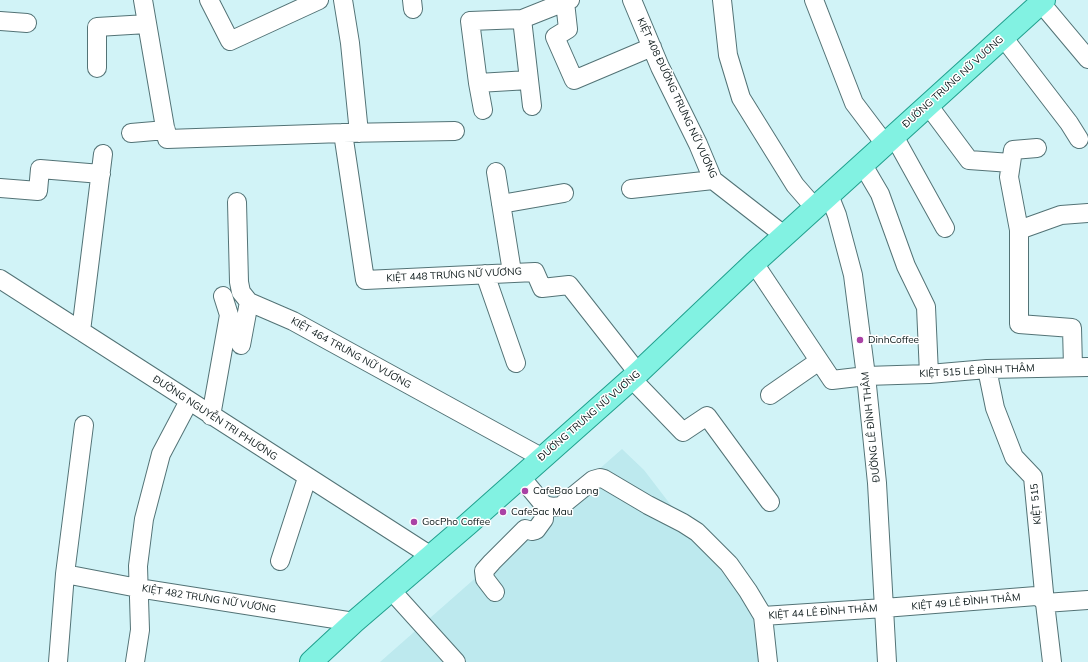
<!DOCTYPE html>
<meta charset="utf-8">
<style>
body{margin:0}
canvas{display:block;background:#d1f3f7}
</style>
<canvas width="1088" height="662"></canvas>
<script>
const ctx = document.querySelector('canvas').getContext('2d');
ctx.lineJoin = 'round';
function fillPath(path, color) { ctx.fillStyle = color; ctx.fill(path, 'evenodd'); }
const poly = rows => new Path2D(rows.map(r => 'M' + r).join(''));
function trace(path, color, width, dash) { ctx.strokeStyle = color; ctx.lineWidth = width; ctx.lineCap = dash ? 'butt' : 'round'; ctx.setLineDash(dash || []); ctx.stroke(path); }
function write(font, color, halo, rows, align = 'center') {
  ctx.font = font + ' Mulish,sans-serif'; ctx.lineWidth = 3; ctx.setLineDash([]); ctx.textBaseline = 'middle'; ctx.strokeStyle = halo; ctx.fillStyle = color; for (const [text, x, y, turn = 0] of rows) {
    ctx.save(); ctx.translate(x, y); ctx.rotate((+turn || 0) * Math.PI / 180); ctx.textAlign = isNaN(turn) ? turn : align; if (halo) ctx.strokeText(text, 0, 0); ctx.fillText(text, 0, 0); ctx.restore();
  }
}
fillPath(poly([
 [622,449,644,470,752,611,759,662,380,662]
]), '#bde9ee');
const minor = poly([
 [143,0,167,139,343,133,455,131],
 [209,0,230,41,319,0],
 [343,0,350,43,359,133],
 [412,0,413,9],
 [632,0,660,67,698,144,713,180,785,236],
 [722,0,728,55,741,98,795,185,815,208],
 [814,0,854,103,885,144],
 [565,2,568,29,555,37,574,80,652,47],
 [1041,3,1088,59],
 [522,19,532,106],
 [0,21,27,23],
 [1003,37,1069,123,1079,139],
 [97,68,97,27,147,24],
 [478,83,529,80],
 [928,105,969,160,1011,163],
 [483,110,478,83,470,21,522,19,570,0],
 [131,133,166,130],
 [343,133,365,280,535,272,542,288,569,285,638,373],
 [894,136,945,228],
 [1037,148,1013,150,1009,177,1019,230,1019,324,1072,328,1073,367],
 [863,165,880,194,906,266,926,307,929,374],
 [496,172,512,272],
 [0,188,38,191,40,169,101,174],
 [631,189,713,180],
 [829,195,837,215,853,275,866,376,877,483,887,662],
 [237,202,239,282,241,292,249,302,293,321,541,457],
 [501,204,564,193],
 [1019,230,1061,215,1088,213],
 [754,263,832,380,866,376,929,374,987,369,1088,367],
 [485,274,516,363],
 [0,279,431,556],
 [81,331,103,154],
 [241,345,249,302],
 [987,369,995,408,1014,457,1033,477,1045,603,1052,662],
 [631,378,683,432,707,416,770,502],
 [770,395,819,361],
 [211,416,229,315,223,296],
 [520,476,544,505,553,507,561,506,593,480,600,478,604,479,648,505,683,523,697,532,729,564,748,591,763,616,768,662],
 [280,561,307,478],
 [65,574,138,588,354,622],
 [391,590,456,662],
 [495,592,485,579,484,571,492,562,525,529,532,531,536,530,544,519,544,505],
 [1045,603,1088,600],
 [763,616,884,608,1036,596,1040,597,1045,603],
 [58,662,65,574,84,425],
 [135,662,140,630,138,566,144,519,161,454,189,401]
]);
const major = poly([
 [311,662,354,622,468,524,638,373,754,263,1044,0]
]);
trace(minor, '#537376', 20);
trace(major, '#21a08e', 24);
trace(minor, '#fff', 18);
trace(major, '#82f2e2', 22);
for (const [x, y, r, color] of [
 [860,340,4,"#aa42a5"],
 [525,491,4,"#aa42a5"],
 [503,512,4,"#aa42a5"],
 [414,522,4,"#aa42a5"]
]) { const dot = new Path2D(); dot.arc(x, y, r, 0, 2 * Math.PI); ctx.fillStyle = color; ctx.fill(dot); trace(dot, '#fff', 1.5); }
write('10px', '#0a1718', '#fff', [
 ["ĐƯỜNG TRƯNG NỮ VƯƠNG",953,82,-42],
 ["KIỆT 408 ĐƯỜNG TRƯNG NỮ VƯƠNG",677,98,65],
 ["KIỆT 448 TRƯNG NỮ VƯƠNG",454,275,-3],
 ["KIỆT 464 TRƯNG NỮ VƯƠNG",351,353,29],
 ["KIỆT 515 LÊ ĐÌNH THÂM",977,371,-3],
 ["ĐƯỜNG TRƯNG NỮ VƯƠNG",589,416,-41],
 ["ĐƯỜNG NGUYỄN TRI PHƯƠNG",215,418,33],
 ["ĐƯỜNG LÊ ĐÌNH THÂM",871,427,-96],
 ["KIỆT 515",1036,504,-95],
 ["KIỆT 482 TRƯNG NỮ VƯƠNG",209,599,9],
 ["KIỆT 49 LÊ ĐÌNH THÂM",966,602,-5],
 ["KIỆT 44 LÊ ĐÌNH THÂM",823,612,-4]
]);
write('10px', '#0a1718', '#fff', [
 ["DinhCoffee",868,340],
 ["CafeBao Long",533,491],
 ["CafeSac Mau",511,512],
 ["GocPho Coffee",422,522]
], 'left');
</script>
